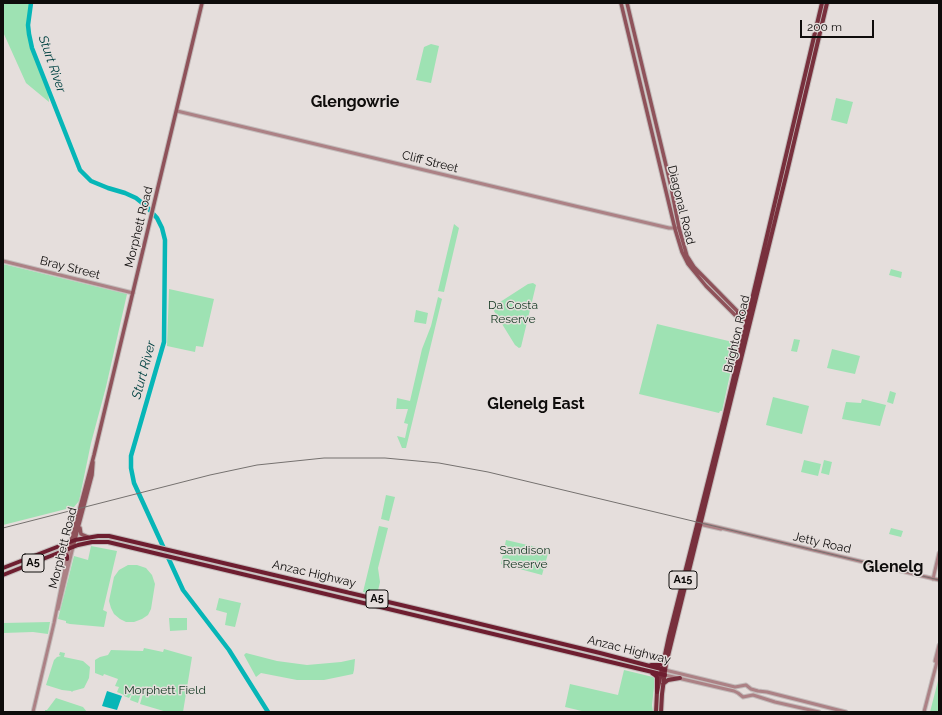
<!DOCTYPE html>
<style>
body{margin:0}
#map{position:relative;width:942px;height:715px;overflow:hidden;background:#e5dedc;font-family:Raleway,sans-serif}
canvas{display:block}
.frame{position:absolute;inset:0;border:4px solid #0e0c0b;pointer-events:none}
.scale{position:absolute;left:800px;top:20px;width:74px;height:18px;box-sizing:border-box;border:2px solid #0e0c0b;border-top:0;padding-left:5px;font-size:12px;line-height:14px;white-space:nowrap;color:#0e0c0b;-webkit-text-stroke:3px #e5dedc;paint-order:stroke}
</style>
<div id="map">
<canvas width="942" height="715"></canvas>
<div class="frame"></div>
<div class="scale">200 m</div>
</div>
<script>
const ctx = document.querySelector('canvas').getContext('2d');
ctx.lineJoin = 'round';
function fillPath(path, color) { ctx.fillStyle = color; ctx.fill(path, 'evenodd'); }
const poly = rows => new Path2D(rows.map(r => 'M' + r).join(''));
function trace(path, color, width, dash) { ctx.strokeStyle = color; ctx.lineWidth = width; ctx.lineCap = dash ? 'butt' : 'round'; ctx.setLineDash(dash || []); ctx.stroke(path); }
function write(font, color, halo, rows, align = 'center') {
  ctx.font = font + ' Raleway,sans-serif'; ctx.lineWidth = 3; ctx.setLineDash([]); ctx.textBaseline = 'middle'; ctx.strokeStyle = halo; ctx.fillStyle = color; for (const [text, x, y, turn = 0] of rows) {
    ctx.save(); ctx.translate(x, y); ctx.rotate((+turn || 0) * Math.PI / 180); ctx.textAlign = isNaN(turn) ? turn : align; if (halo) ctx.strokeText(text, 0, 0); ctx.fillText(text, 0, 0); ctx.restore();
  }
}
fillPath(poly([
 [3,3,31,3,28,25,29,34,32,48,48,89,49,102,26,83,3,32],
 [431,44,439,46,431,83,416,80,424,47],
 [836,98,853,102,847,124,831,120],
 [454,224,459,228,444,292,438,291],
 [3,264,127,294,106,387,91,443,79,501,74,507,3,525],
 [891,269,902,272,901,278,889,275],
 [533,283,536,285,521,347,519,348,515,345,494,311,497,304,528,284],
 [169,289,214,299,203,347,196,346,195,352,167,346],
 [438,297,442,299,406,448,402,448,397,436,405,438,408,424,404,423,408,409,396,409,397,398,410,401,422,349,431,326],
 [416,310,428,313,426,324,414,322],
 [657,324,737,343,722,411,720,411,719,413,639,394],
 [794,339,800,340,797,352,791,351],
 [832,349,860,356,855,374,827,368],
 [890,391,896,393,893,404,887,402],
 [773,397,809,406,802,434,766,425],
 [862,399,886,405,880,426,842,419,846,402,861,403],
 [804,460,821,464,818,476,801,472],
 [824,460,832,462,829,475,821,473],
 [386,495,395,497,389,521,381,519],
 [379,526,388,528,378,568,380,582,377,595,363,592],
 [891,528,903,531,901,537,889,534],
 [506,540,549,550,542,575,501,564],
 [91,546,117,551,103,610,107,612,104,627,70,624,66,623,66,621,58,619,74,556,88,560],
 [128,565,137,565,146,568,152,575,155,584,151,609,148,615,142,619,134,622,126,622,120,619,114,614,111,608,109,601,114,577,119,570],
 [219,598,241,603,235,627,225,625,227,613,216,610],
 [169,618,187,618,187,630,170,631],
 [50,622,48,634,33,632,3,633,3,623],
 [144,648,163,652,164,649,192,657,183,712,167,712,140,704,143,694,141,693,138,703,130,700,133,691,134,691,133,691,129,698,124,696,124,695,117,692,119,687,115,686,118,679,104,674,103,676,95,673,95,660,100,657,108,655,111,650,143,651],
 [60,652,65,653,64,657,83,661,90,667,89,678,84,688,73,691,72,692,71,691,62,690,46,685,54,660,57,657,61,656,59,655],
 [246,653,277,661,307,665,341,662,355,659,354,670,353,674,324,680,297,680,261,673,256,677,244,655],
 [624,670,653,677,655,679,652,705,653,712,586,712,565,707,570,684,618,695],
 [939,677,939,712,930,712],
 [56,698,83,707,87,712,45,712,45,710,47,710]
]), '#9ee2b3');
fillPath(poly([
 [107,691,122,696,117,710,102,706]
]), '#06b6b7');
trace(poly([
 [31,3,28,25,29,34,32,48,80,170,91,181,108,188,125,193,136,198,146,206,157,218,162,228,165,240,164,342,131,456,131,468,134,483,183,590,229,650,268,712]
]), '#06b6b7', 4.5);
const tertiary = poly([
 [177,111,575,206,669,228,679,228],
 [3,261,133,293],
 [700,523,939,580],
 [699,524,721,529],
 [933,579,939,553],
 [58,609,73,547],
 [935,661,939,645],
 [665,670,735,687,746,685,751,689,758,691,767,692,846,712],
 [665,675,734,691,738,693,743,697,753,695,775,702,819,712],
 [33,712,54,623,69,549],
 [924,712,939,654]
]);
const secondary = poly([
 [621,3,675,229,682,252,688,264,706,286,742,322,748,323],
 [627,3,670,182,679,228,687,256,694,267,748,322],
 [80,528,81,534,88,537],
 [73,547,92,475,93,462],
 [69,549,94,455,202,3]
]);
const primary = poly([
 [738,313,744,314,748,311],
 [663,684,668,680,680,678],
 [656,712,657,692,669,636,724,418,822,3],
 [661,712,662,694,666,664,787,172,827,3]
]);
const trunk = poly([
 [62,551,67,556,67,559],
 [3,568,75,540,98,536,109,536,439,614,600,653,665,670],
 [3,575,78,545,92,542,108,542,665,675],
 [651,665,659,665,664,662],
 [652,673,655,675,657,677,657,692]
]);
trace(tertiary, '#c3bcbb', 5);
trace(secondary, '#c3bcbb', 5.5);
trace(primary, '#c3bcbb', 6);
trace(trunk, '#c3bcbb', 6);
trace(tertiary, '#ac8185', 3);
trace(secondary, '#8f525a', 3.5);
trace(primary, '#78303d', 4);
trace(trunk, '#6e1e30', 4);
trace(poly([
 [3,528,210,475,257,465,324,458,385,458,439,463,488,472,939,580]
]), '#75716f', 1);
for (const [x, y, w] of [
 [33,563,22],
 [683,580,28],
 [377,599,22]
]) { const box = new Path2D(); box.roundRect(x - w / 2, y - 9, w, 18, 3); ctx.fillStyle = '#e5dedc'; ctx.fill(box); trace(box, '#0e0c0b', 1); }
write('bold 11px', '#0e0c0b', null, [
 ["A5",33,563],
 ["A15",683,580],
 ["A5",377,599]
]);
write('12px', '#0e0c0b', '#e5dedc', [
 ["Cliff Street",430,162,14],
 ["Diagonal Road",681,205,76],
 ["Morphett Road",139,227,-76],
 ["Bray Street",70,268,14],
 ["Brighton Road",737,334,-77],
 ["Jetty Road",822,543,13],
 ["Morphett Road",63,548,-76],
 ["Anzac Highway",314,574,13],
 ["Anzac Highway",629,650,14]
]);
write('12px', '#113720', '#e5dedc', [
 ["Da Costa",513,305],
 ["Reserve",513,319],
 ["Sandison",525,550],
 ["Reserve",525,564],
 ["Morphett Field",165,690]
]);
write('italic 13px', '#004242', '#e5dedc', [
 ["Sturt River",52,64,71],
 ["Sturt River",144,370,-75]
]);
write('bold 16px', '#0e0c0b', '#e5dedc', [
 ["Glengowrie",355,102],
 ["Glenelg East",536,404],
 ["Glenelg",893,567]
]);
</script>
